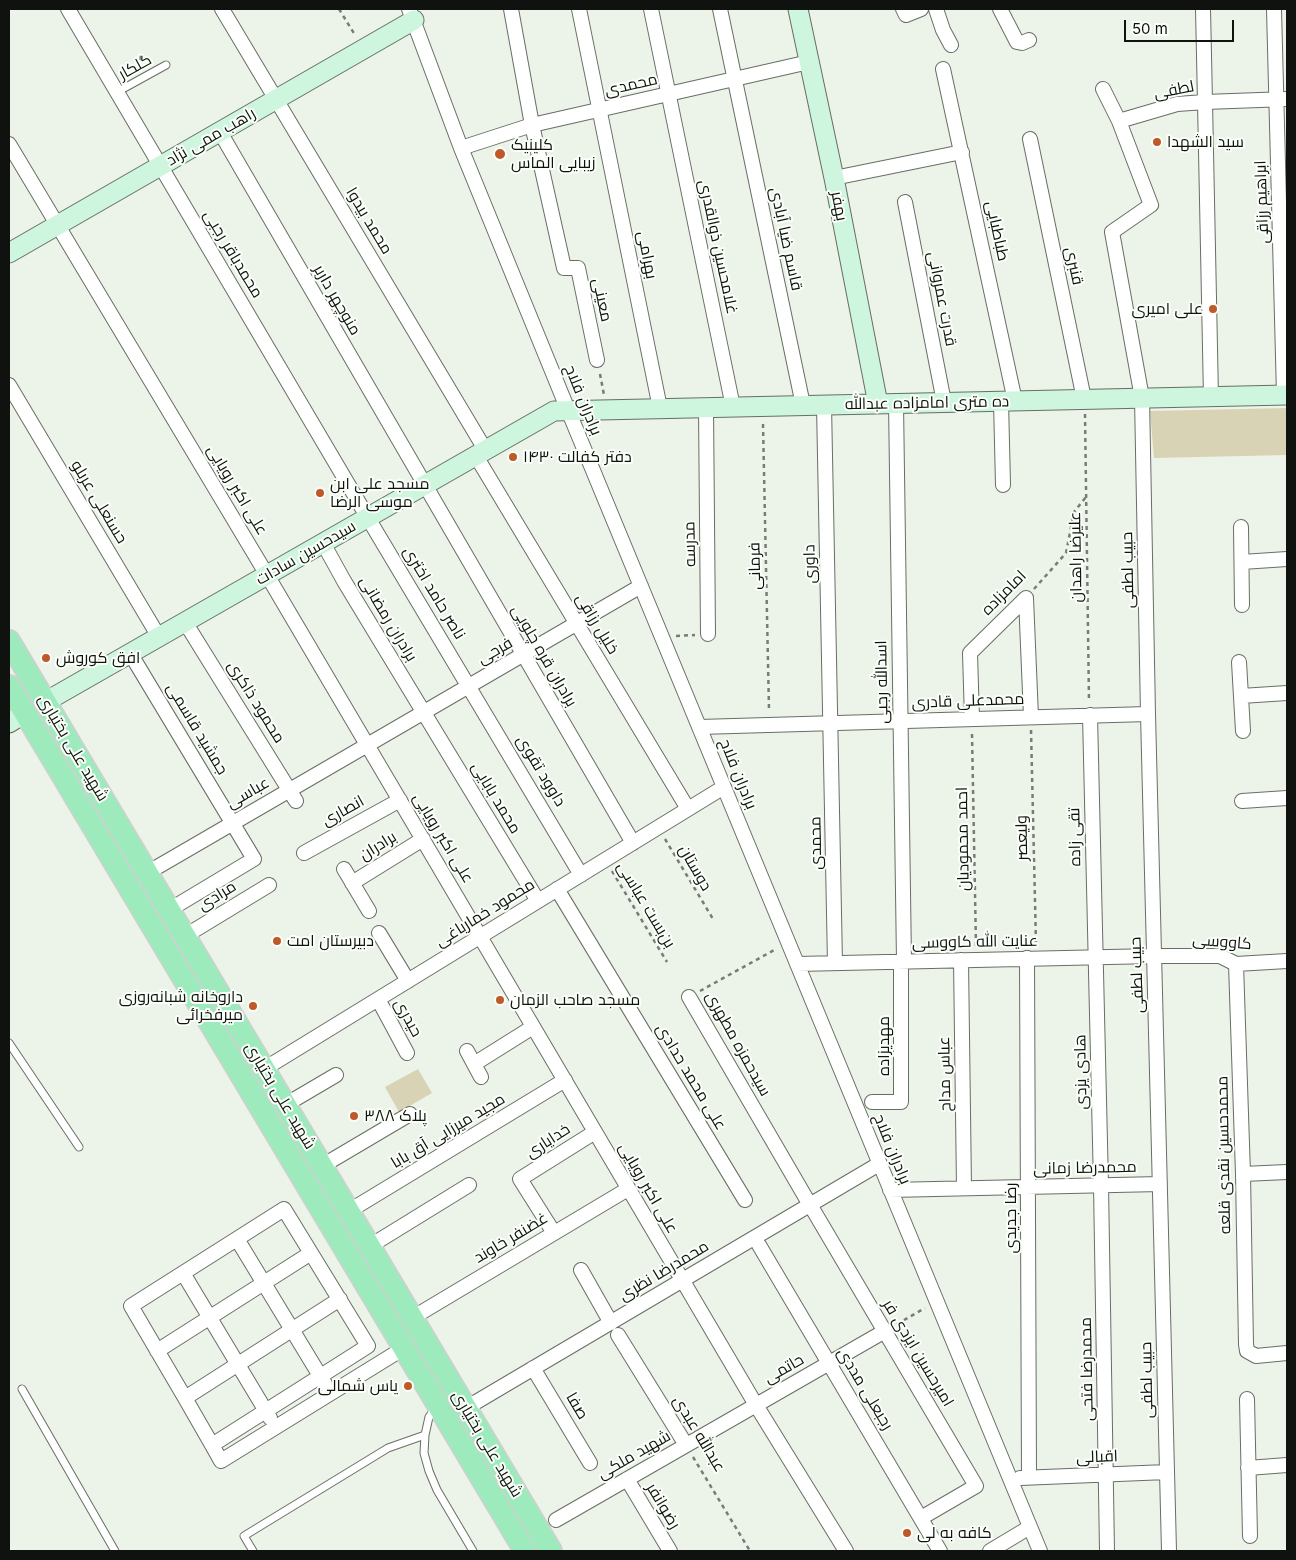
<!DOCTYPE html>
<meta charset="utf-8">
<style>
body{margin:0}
#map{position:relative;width:1296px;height:1560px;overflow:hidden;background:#ecf3e9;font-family:Inter,sans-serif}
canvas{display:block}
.frame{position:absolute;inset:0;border:10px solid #10120f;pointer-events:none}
.scale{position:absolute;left:1124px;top:20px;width:110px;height:22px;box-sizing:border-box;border:2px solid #10120f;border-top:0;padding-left:6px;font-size:15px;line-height:18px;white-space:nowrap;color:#10120f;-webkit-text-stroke:4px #fbfff9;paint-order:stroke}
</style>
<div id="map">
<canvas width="1296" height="1560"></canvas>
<div class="frame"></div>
<div class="scale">50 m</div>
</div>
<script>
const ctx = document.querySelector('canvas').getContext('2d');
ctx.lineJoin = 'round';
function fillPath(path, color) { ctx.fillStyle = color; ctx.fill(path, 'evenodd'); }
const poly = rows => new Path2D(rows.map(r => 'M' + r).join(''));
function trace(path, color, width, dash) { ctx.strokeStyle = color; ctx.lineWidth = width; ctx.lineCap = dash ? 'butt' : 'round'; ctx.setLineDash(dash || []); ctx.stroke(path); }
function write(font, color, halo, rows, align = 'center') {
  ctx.font = font + ' Inter,Cairo,sans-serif'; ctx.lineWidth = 4; ctx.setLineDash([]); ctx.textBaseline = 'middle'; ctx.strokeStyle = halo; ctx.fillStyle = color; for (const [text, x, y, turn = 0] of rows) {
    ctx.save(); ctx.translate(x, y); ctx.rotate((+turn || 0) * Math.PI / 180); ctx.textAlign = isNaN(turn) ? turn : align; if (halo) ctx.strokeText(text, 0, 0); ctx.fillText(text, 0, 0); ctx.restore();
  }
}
fillPath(poly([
 [1287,408,1287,455,1154,458,1150,411],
 [418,1069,432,1093,399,1112,385,1087]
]), '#d9d3b5');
const lane = poly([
 [117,92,166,65],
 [9,1043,79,1147],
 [22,1389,115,1551],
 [436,1407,429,1417,425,1435,424,1453,429,1471,437,1490,473,1551],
 [253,1551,244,1536,388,1448,425,1435]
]);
const street = poly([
 [68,9,368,518,581,875],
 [222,9,486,451],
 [409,9,461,148,568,410,1040,1551],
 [511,9,532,125,564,268,578,268,597,360],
 [579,9,660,408],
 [651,9,733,407],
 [720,9,803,405],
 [903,9,906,15,921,9],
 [936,9,943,30,951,45],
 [1000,9,1017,42,1022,43,1029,40],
 [1274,9,1284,395],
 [943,69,1015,401],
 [1103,89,1119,121,1151,205,1112,232,1142,398,1148,714,1169,1551],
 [1119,121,1177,104,1205,102,1203,9],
 [220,132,633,843],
 [1030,139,1084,399],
 [9,144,267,575,756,1405,846,1551],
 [461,148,532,125,809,62],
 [834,178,962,152],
 [905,202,944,402],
 [9,385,159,637],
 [1211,397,1205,102,1287,99],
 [1001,401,1003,485],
 [896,403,904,961],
 [824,405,835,963],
 [706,407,708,634],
 [476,456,688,809],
 [1241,527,1242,605],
 [323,543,344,581,538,901],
 [1242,562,1287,559],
 [1026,598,1031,717],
 [185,622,296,801],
 [130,653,254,859,169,910],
 [1239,662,1243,731],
 [1241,696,1287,693],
 [1090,715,1101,1185,1107,1551],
 [972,719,970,653,1026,598],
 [699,727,1148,714],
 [1242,801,1287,798],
 [304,853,400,800],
 [344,869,369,911],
 [147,873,641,586],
 [352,883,423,839],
 [557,889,745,1200],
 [379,933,408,981],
 [185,936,269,885],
 [1027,958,1029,1477],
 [961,960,964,1188],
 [797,964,1154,956,1220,956,1236,964,1287,961],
 [1236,964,1243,1174,1246,1344,1247,1351,1256,1356,1287,1353],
 [689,997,810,1205],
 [378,999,407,1053],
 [467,1051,481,1077],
 [474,1064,533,1027],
 [264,1069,724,787],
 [872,1102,901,1102,901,962],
 [285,1105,336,1075],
 [322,1166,410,1114],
 [1243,1174,1287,1172],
 [890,1190,1160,1184],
 [812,1208,976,1486,921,1518],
 [349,1211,565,1080],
 [554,1233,520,1179,595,1132],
 [237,1239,325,1384],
 [759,1245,940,1551],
 [370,1246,469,1185],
 [581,1270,611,1323],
 [183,1273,270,1418],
 [412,1318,628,1189],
 [618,1335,686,1445],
 [157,1351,311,1253],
 [533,1368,590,1463],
 [185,1398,340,1299],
 [1247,1399,1250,1536],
 [466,1408,879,1164],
 [212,1445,368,1346,284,1209,131,1306,185,1398,212,1445,221,1461,404,1348],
 [1248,1468,1287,1465],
 [1020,1478,1167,1472],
 [627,1479,670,1551],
 [556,1520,885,1331],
 [990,1551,1030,1527]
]);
const secondary = poly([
 [798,9,834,178,878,404],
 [9,253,414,20],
 [45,702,554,411,1287,395],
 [9,723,25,713]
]);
const primary = poly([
 [9,641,551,1551],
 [9,686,525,1551]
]);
trace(lane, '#686e65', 9);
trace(street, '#686e65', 16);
trace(secondary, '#686e65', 21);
trace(primary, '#cfd0cf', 24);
trace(poly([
 [339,9,355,35],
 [600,374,604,395],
 [1085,414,1089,701],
 [763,424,769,710],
 [1034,589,1066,553,1074,512,1086,497],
 [676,636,695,635],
 [1031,730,1036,944],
 [972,734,976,946],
 [665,839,713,919],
 [612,871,667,962],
 [700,991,776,949],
 [897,1324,925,1308],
 [693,1457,750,1551]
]), '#787c76', 2.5, [4, 4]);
trace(lane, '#fff', 7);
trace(street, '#fff', 14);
trace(secondary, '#cef5dd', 19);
trace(primary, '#9debbc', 21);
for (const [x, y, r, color] of [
 [1157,142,5,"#bf5929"],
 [500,154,6,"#bf5929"],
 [1213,309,5,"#bf5929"],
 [513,457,5,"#bf5929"],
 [320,493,5,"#bf5929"],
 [46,658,5,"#bf5929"],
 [277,941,5,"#bf5929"],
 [500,1000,5,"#bf5929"],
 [253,1006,5,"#bf5929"],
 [354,1116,5,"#bf5929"],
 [408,1386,5,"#bf5929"],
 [907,1533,5,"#bf5929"]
]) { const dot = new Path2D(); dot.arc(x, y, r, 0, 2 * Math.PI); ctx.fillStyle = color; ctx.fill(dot); trace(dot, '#fbfff9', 2); }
write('16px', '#10120f', '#fbfff9', [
 ["گلکار",135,67,-29],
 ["محمدی",631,85,-13],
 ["لطفی",1174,90,-11],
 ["راهب ممی نژاد",211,137,-30],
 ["ابراهیم رزاقی",1262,202,-92],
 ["بهفر",839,206,79],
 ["محمد بیدوا",369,221,59],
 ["طباطبایی",997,231,78],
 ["قاسم ضیا آبادی",786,239,78],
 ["غلامحسین ذوالقدری",718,247,78],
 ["محمدباقر رجبی",233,254,59],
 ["بهرامی",647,255,79],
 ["قنبری",1074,266,78],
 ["قدرت عمروانی",942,299,79],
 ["منوچهر داربر",337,300,60],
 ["معینی",602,300,78],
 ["برادران فلاح",583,400,68],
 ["ده متری امامزاده عبدالله",927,403,-1],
 ["علی اکبر رویایی",237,490,59],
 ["حسنعلی عربلو",99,502,59],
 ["مدرسه",690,544,-91],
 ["سیدحسین سادات",306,553,-30],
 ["علیرضا راهدان",1076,557,-91],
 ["داوری",810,564,-91],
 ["فرمانی",755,566,-91],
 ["حبیب لطفی",1128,570,-91],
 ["ناصر حامد اختری",434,593,59],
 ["امامزاده",1004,593,-45],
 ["برادران رمضانی",388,619,59],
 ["خلیل رزاقی",597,624,59],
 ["فرجی",495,651,-30],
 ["برادران قره چلویی",544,656,60],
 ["اسدالله رجبی",882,682,-91],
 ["محمدعلی قادری",968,701,-2],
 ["محمود ذاکری",256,702,58],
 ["جمشید قاسمی",197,729,59],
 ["شهید علی بختیاری",73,748,59],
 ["داوود تقوی",541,771,59],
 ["برادران فلاح",738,774,68],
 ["عباسی",248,793,-30],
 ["محمد بابایی",496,798,59],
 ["انصاری",343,811,-29],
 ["تقی زاده",1075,837,-91],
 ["علی اکبر رویایی",443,838,59],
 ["ولیعصر",1022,838,-91],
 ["احمد محمودیان",963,839,-91],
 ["محمدی",816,843,-91],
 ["برادران",378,846,-32],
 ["دوستان",695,868,60],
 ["مرادی",217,896,-32],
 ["بن‌بست عباسی",646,905,59],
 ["محمود خمارباغی",485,913,-32],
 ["عنایت‌ الله کاووسی",975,942,-1],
 ["کاووسی",1222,942,5],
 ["حبیب لطفی",1137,975,-92],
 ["حیدری",408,1018,61],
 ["سیدحمزه مطهری",738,1044,61],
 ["مهدیزاده",884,1046,-90],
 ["هادی یزدی",1081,1072,-91],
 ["عباس مداح",945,1074,-91],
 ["علی محمد حدادی",691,1077,59],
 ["شهید علی بختیاری",280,1096,59],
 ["مجید میرزایی آق بابا",448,1131,-31],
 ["خدایاری",548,1141,-33],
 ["برادران فلاح",892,1149,68],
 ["محمدحسین نقدی قلعه",1224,1155,-91],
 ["محمدرضا زمانی",1085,1168,-1],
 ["علی اکبر رویایی",648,1188,60],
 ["رضا جدیدی",1011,1218,-90],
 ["غضنفر خاوند",511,1238,-31],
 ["محمدرضا نظری",664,1271,-31],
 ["امیرحسین ایزدی فر",918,1353,59],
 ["حاتمی",784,1369,-30],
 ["محمدرضا فتحی",1087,1369,-91],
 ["حبیب لطفی",1147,1380,-91],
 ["رجبعلی مددی",865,1389,59],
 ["صفا",577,1406,59],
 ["عبدالله عبدی",699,1434,59],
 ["شهید علی بختیاری",487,1444,59],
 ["شهید ملکی",634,1455,-30],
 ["اقبالی",1097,1457,-2],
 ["رضوانفر",663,1506,59]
]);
write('16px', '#10120f', '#fbfff9', [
 ["سید الشهدا",1167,142],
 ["کلینیک",511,145],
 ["زیبایی الماس",511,163],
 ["علی امیری",1203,309,"right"],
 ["دفتر کفالت ۱۴۳۰",523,457],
 ["مسجد علی ابن",330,484],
 ["موسی الرضا",330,502],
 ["افق کوروش",56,658],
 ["دبیرستان امت",287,941],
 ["داروخانه شبانه‌روزی",243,997,"right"],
 ["میرفخرائی",243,1015,"right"],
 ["مسجد صاحب الزمان",510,1000],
 ["پلاک ۳۸۸",364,1116],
 ["یاس شمالی",398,1386,"right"],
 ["کافه به لی",917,1533]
], 'left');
</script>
